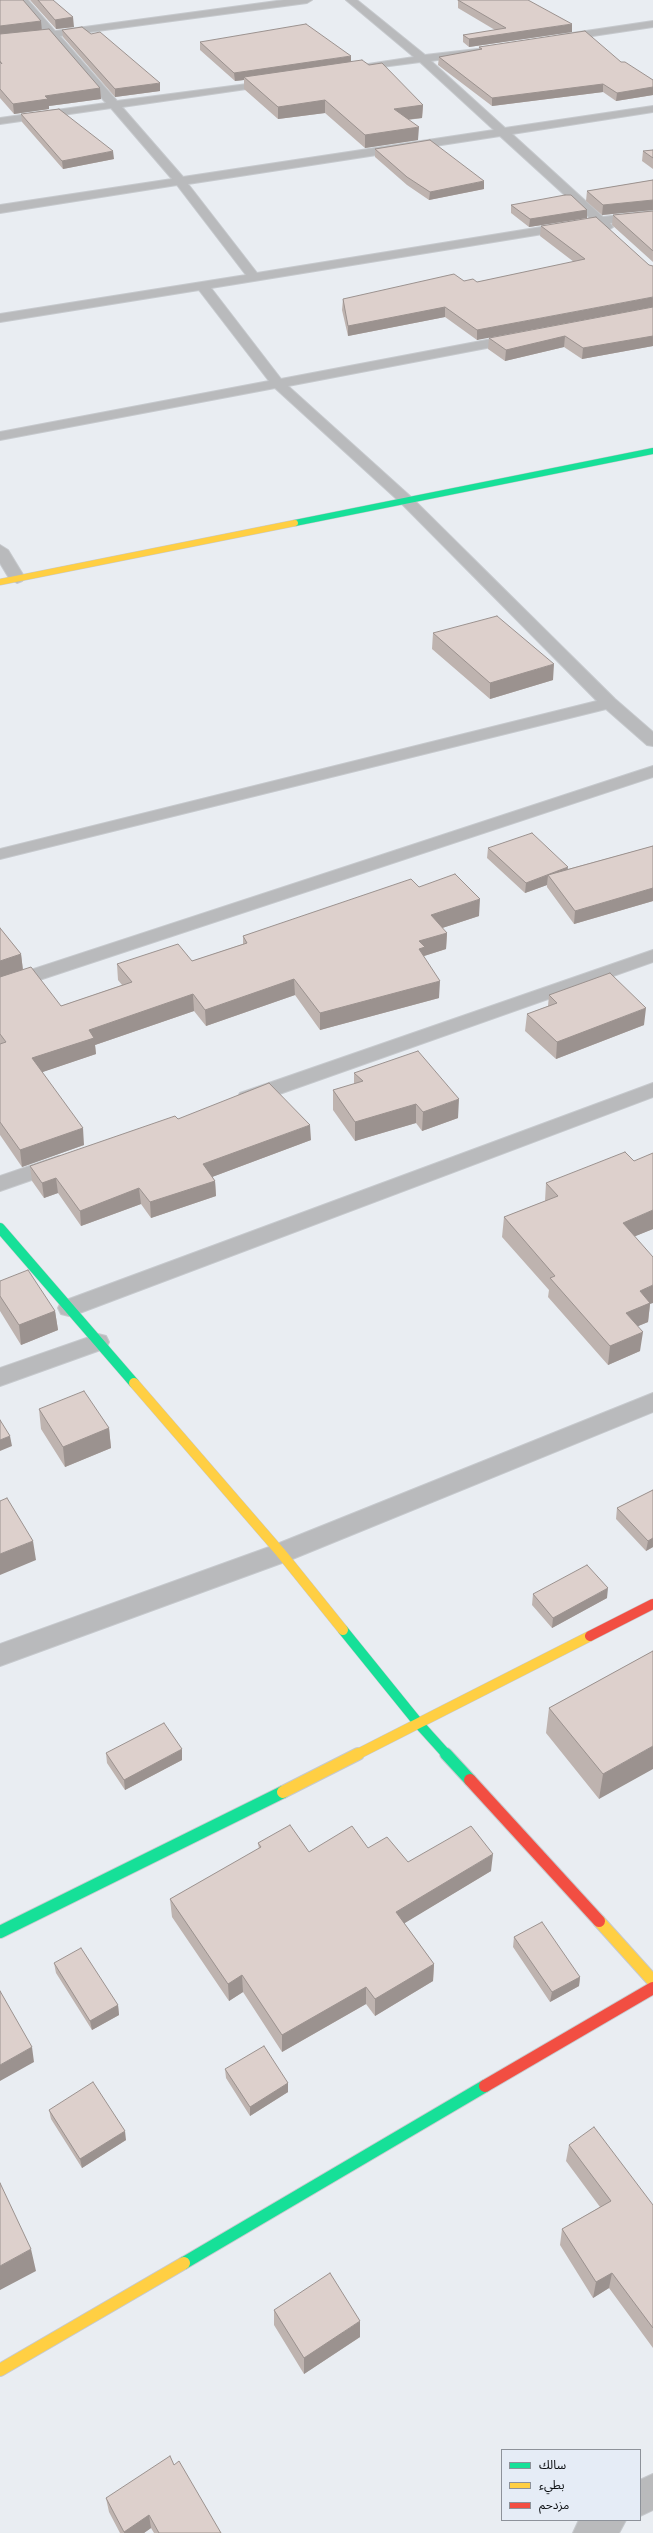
<!DOCTYPE html>
<meta charset="utf-8">
<style>
body{margin:0}
#map{position:relative;width:653px;height:2533px;overflow:hidden;background:#e9edf2;font-family:Spectral,"Noto Sans Arabic",serif}
canvas{display:block}
.legend{position:absolute;left:501px;top:2449px;width:140px;height:72px;box-sizing:border-box;background:#e5ecf6;border:1px solid #8d929a;margin:0;padding:5px 7px;list-style:none;font-size:12px;color:#090c0f}
.legend li{display:flex;align-items:center;gap:8px;height:20px}
.legend b{width:20px;border:1px solid #8d929a}
</style>
<div id="map">
<canvas width="653" height="2533"></canvas>
<ul class="legend">
<li><b style="height:5px;background:#16e098"></b>سالك</li>
<li><b style="height:5px;background:#ffcf43"></b>بطيء</li>
<li><b style="height:5px;background:#f24e42"></b>مزدحم</li>
</ul>
</div>
<script>
const ctx = document.querySelector('canvas').getContext('2d');
ctx.lineJoin = 'round';
const poly = rows => new Path2D(rows.map(r => 'M' + r).join(''));
function trace(path, color, width, dash) { ctx.strokeStyle = color; ctx.lineWidth = width; ctx.lineCap = dash ? 'butt' : 'round'; ctx.setLineDash(dash || []); ctx.stroke(path); }
function fillPath(path, color) { ctx.fillStyle = color; ctx.fill(path, 'evenodd'); }
const street = poly([
 [18,0,28,0,55,31,284,0,312,0,307,3,60,36,117,101,278,80,278,84,274,85,122,107,183,177,494,130,420,62,351,71,350,69,355,66,414,57,346,0,357,0,425,55,486,48,487,50,482,53,431,61,505,128,653,106,653,112,512,134,603,217,653,211,653,219,610,223,613,227,607,231,598,225,211,288,281,379,518,334,523,335,525,338,523,341,518,342,288,386,411,497,615,699,653,732,653,746,647,745,606,709,0,859,0,849,597,701,401,503,275,388,0,440,0,432,269,381,199,290,0,322,0,314,246,275,177,185,0,213,0,205,172,179,111,108,0,124,0,118,106,103,50,37,0,44,0,38,45,32,18,0],
 [500,136,591,219,257,273,188,184,500,136],
 [653,21,653,27,559,41,554,38,559,35,653,21],
 [0,545,8,550,25,578,22,581,17,583,9,578,0,563,0,545],
 [653,766,653,777,0,993,0,980,653,766],
 [653,950,653,962,254,1103,247,1105,240,1103,237,1098,240,1093,653,950],
 [653,1083,653,1097,77,1314,69,1316,61,1314,58,1308,61,1302,653,1083],
 [59,1156,66,1158,70,1163,66,1168,0,1191,0,1176,59,1156],
 [98,1334,106,1336,109,1342,106,1348,0,1386,0,1368,98,1334],
 [653,1393,653,1412,290,1560,0,1666,0,1644,272,1546,653,1393],
 [653,2474,653,2510,640,2516,640,2480,653,2474],
 [579,2520,626,2520,619,2533,573,2533,579,2520]
]);
const fastFar2 = poly([
 [295,523,653,451]
]);
const fastFar1 = poly([
 [0,1228,134,1383],
 [343,1630,419,1724,447,1755]
]);
const fast = poly([
 [446,1754,470,1780],
 [0,1932,283,1792],
 [184,2263,485,2086]
]);
const slowFar2 = poly([
 [0,582,295,523]
]);
const slowFar1 = poly([
 [134,1383,281,1553,343,1630],
 [356,1755,590,1636]
]);
const slow = poly([
 [283,1792,358,1754],
 [599,1921,653,1981],
 [0,2370,184,2263]
]);
const jamFar1 = poly([
 [590,1636,653,1604]
]);
const jam = poly([
 [470,1780,599,1921],
 [485,2086,653,1988]
]);
trace(street, '#c6c9cd', 2);
trace(fastFar2, '#c6c9cd', 7);
trace(fastFar1, '#c6c9cd', 11);
trace(fast, '#c6c9cd', 14);
trace(slowFar2, '#c6c9cd', 7);
trace(slowFar1, '#c6c9cd', 11);
trace(slow, '#c6c9cd', 14);
trace(jamFar1, '#c6c9cd', 11);
trace(jam, '#c6c9cd', 14);
fillPath(street, '#b9babc');
trace(fastFar2, '#16e098', 6);
trace(fastFar1, '#16e098', 10);
trace(fast, '#16e098', 12);
trace(slowFar2, '#ffcf43', 6);
trace(slowFar1, '#ffcf43', 10);
trace(slow, '#ffcf43', 12);
trace(jamFar1, '#f24e42', 10);
trace(jam, '#f24e42', 12);
fillPath(poly([
 [0,0,42,29,100,88,101,99,49,106,49,109,14,114,0,98],
 [30,0,53,0,74,27,56,29],
 [458,0,572,32,469,47,463,42,463,35,495,30,458,8],
 [62,30,160,91,115,97,63,37],
 [200,42,351,62,423,105,422,118,408,120,418,140,365,148,325,113,278,119,244,89,244,80,235,81,200,50],
 [479,47,621,62,653,80,653,95,616,101,603,92,492,106,438,65,439,57,479,50],
 [21,114,114,159,63,169,22,122],
 [375,149,484,189,429,200,407,185,375,157],
 [653,150,653,169,642,161,643,151],
 [653,180,653,210,602,215,586,201,587,191],
 [511,205,587,210,587,218,529,227,511,213],
 [653,211,653,262,612,225,613,215],
 [541,226,649,265,477,340,445,317,348,336,342,310,343,299,464,281,477,282,574,262,540,236],
 [653,307,653,346,582,359,564,347,505,361,488,349,489,338],
 [433,633,553,680,490,699,432,649],
 [653,846,653,901,574,924,547,887,547,885,525,893,487,858,488,848,568,869],
 [419,887,479,916,442,928,447,933,446,949,424,956,424,958,439,998,320,1030,295,995,206,1026,194,1011,95,1045,96,1054,42,1072,84,1145,22,1167,0,1135,0,928,21,954,23,970,61,1006,122,985,118,980,117,964,192,961,243,944,243,936],
 [549,995,644,1025,556,1059,525,1031,527,1014,548,1006],
 [354,1073,458,1118,422,1131,416,1123,355,1141,333,1110,333,1090,354,1084],
 [178,1119,311,1140,212,1177,215,1181,216,1196,151,1218,141,1204,81,1226,58,1193,44,1198,32,1181,30,1166],
 [546,1183,653,1229,635,1236,650,1304,648,1322,638,1326,640,1351,608,1365,548,1297,549,1290,502,1237,504,1217,545,1201],
 [0,1281,55,1311,58,1330,21,1345,0,1311],
 [39,1409,109,1428,111,1448,65,1467,41,1429],
 [653,1490,653,1547,646,1551,616,1519,617,1508],
 [533,1594,607,1598,552,1628,532,1605],
 [653,1651,599,1799,546,1733,549,1708],
 [106,1753,182,1760,125,1790,107,1763],
 [258,1843,309,1852,368,1848,408,1862,491,1871,404,1923,434,1964,433,1981,375,2016,366,2004,282,2052,243,1992,229,2001,172,1917,170,1899,259,1849],
 [514,1937,580,1977,579,1986,550,2002,513,1947],
 [54,1963,118,2005,119,2015,92,2030,56,1973],
 [225,2069,288,2083,288,2092,250,2116,226,2078],
 [49,2110,126,2140,82,2168,51,2119],
 [569,2145,653,2205,653,2348,609,2288,593,2298,560,2245,562,2229,600,2207,566,2161],
 [274,2310,360,2337,304,2374,274,2325],
 [174,2465,221,2533,154,2533,151,2528,144,2533,120,2533,109,2512,106,2498]
]), '#beb3af');
fillPath(poly([
 [73,17,74,27,56,29,55,20],
 [41,21,42,31,0,36,0,26],
 [572,24,572,32,469,47,469,39],
 [351,56,351,64,244,77,244,80,235,81,234,73],
 [160,83,160,91,115,97,115,89],
 [603,84,603,92,492,106,492,98],
 [653,87,653,95,616,101,617,93],
 [100,88,101,99,49,106,49,109,14,114,13,104,45,96],
 [325,100,325,113,278,119,278,107],
 [423,105,422,118,393,121,394,109],
 [419,127,418,140,365,148,365,135],
 [113,151,114,159,63,169,62,161],
 [484,181,484,189,429,200,430,192],
 [653,200,653,210,602,215,603,205],
 [587,210,587,218,529,227,530,219],
 [653,297,653,307,477,340,477,330],
 [445,307,445,317,348,336,348,326],
 [565,336,564,347,505,361,506,350],
 [653,336,653,346,582,359,583,348],
 [554,664,553,680,490,699,490,683],
 [568,867,567,877,548,875],
 [548,875,547,885,525,893,526,883],
 [653,888,653,901,574,924,575,911],
 [480,899,479,916,430,932,431,915],
 [447,933,446,949,424,956,424,964,418,966,419,941],
 [21,954,23,971,0,979,0,961],
 [294,979,295,995,206,1026,205,1010],
 [440,981,439,998,320,1030,320,1013],
 [193,994,194,1011,95,1045,96,1054,34,1075,32,1058,89,1030],
 [646,1008,644,1025,556,1059,557,1042],
 [459,1099,458,1118,422,1131,423,1112],
 [416,1104,416,1123,355,1141,355,1122],
 [310,1125,311,1140,204,1180,203,1164],
 [83,1128,84,1145,22,1167,20,1150],
 [56,1178,58,1193,44,1198,42,1183],
 [215,1181,216,1196,151,1218,150,1202],
 [139,1188,141,1204,81,1226,80,1211],
 [653,1210,653,1229,621,1242,623,1223],
 [653,1285,653,1303,650,1304,648,1322,624,1332,626,1313,640,1291],
 [55,1311,58,1330,21,1345,19,1325],
 [643,1332,640,1351,608,1365,610,1346],
 [109,1428,111,1448,65,1467,63,1447],
 [10,1436,12,1446,0,1451,0,1440],
 [653,1538,653,1547,646,1551,648,1541],
 [33,1541,36,1560,0,1575,0,1554],
 [608,1588,607,1598,552,1628,553,1618],
 [653,1746,653,1769,599,1799,603,1774],
 [182,1749,182,1760,125,1790,124,1780],
 [493,1854,491,1871,395,1929,396,1912],
 [434,1964,433,1981,375,2016,375,1999],
 [242,1975,243,1992,229,2001,228,1984],
 [580,1977,579,1986,550,2002,552,1992],
 [366,1987,366,2004,282,2052,282,2035],
 [118,2005,119,2015,92,2030,90,2021],
 [32,2047,34,2062,0,2081,0,2065],
 [288,2083,288,2092,250,2116,250,2107],
 [125,2131,126,2140,82,2168,80,2159],
 [31,2249,36,2271,0,2290,0,2266],
 [612,2273,609,2288,593,2298,596,2282],
 [360,2321,360,2337,304,2374,304,2358],
 [149,2515,151,2528,144,2533,124,2533,124,2532]
]), '#9b928f');
const building = poly([
 [0,0,23,0,41,21,0,26,0,0],
 [38,0,53,0,73,17,55,20,38,0],
 [458,0,528,0,572,24,469,39,463,35,506,28,458,0],
 [306,24,351,56,234,73,200,42,306,24],
 [82,27,91,34,100,32,160,83,115,89,62,30,82,27],
 [49,29,100,88,45,96,48,99,13,104,0,89,0,62,2,64,0,61,0,34,49,29],
 [585,31,621,62,625,62,653,80,653,87,617,93,603,84,492,98,439,57,482,49,479,47,585,31],
 [362,60,369,65,382,63,423,105,394,109,419,127,365,135,325,100,278,107,244,77,362,60],
 [59,109,113,151,62,161,21,114,59,109],
 [430,140,484,181,430,192,407,177,375,149,430,140],
 [653,150,653,158,643,151,653,150],
 [653,180,653,200,603,205,587,191,653,180],
 [565,195,571,195,587,210,530,219,511,205,565,195],
 [653,211,653,251,613,215,653,211],
 [596,217,649,265,653,266,653,297,477,330,445,307,348,326,343,299,454,274,464,281,473,279,477,282,585,259,541,226,596,217],
 [653,307,653,336,583,348,565,336,506,350,489,338,653,307],
 [497,616,554,664,490,683,433,633,497,616],
 [532,833,568,867,526,883,488,848,532,833],
 [653,846,653,888,575,911,548,875,653,846],
 [455,874,480,899,431,915,447,933,419,941,425,947,419,949,440,981,320,1013,294,979,205,1010,193,994,89,1030,94,1038,32,1058,83,1128,20,1150,0,1122,0,1044,6,1042,0,1034,0,977,31,967,61,1006,132,982,117,964,178,944,192,961,247,943,243,936,411,879,419,887,455,874],
 [0,928,21,954,0,961,0,928],
 [610,973,646,1008,557,1042,527,1014,557,1003,549,995,610,973],
 [418,1051,459,1099,423,1112,416,1104,355,1122,333,1090,363,1081,354,1073,418,1051],
 [269,1083,310,1125,203,1164,215,1181,150,1202,139,1188,80,1211,56,1178,42,1183,30,1166,175,1116,178,1119,269,1083],
 [625,1152,634,1161,653,1153,653,1210,623,1223,653,1257,653,1285,640,1291,650,1303,626,1313,643,1332,610,1346,550,1278,555,1276,504,1217,558,1196,546,1183,625,1152],
 [28,1270,55,1311,19,1325,0,1296,0,1281,28,1270],
 [84,1391,109,1428,63,1447,39,1409,84,1391],
 [0,1420,10,1436,0,1440,0,1420],
 [653,1490,653,1538,648,1541,617,1508,653,1490],
 [7,1498,33,1541,0,1554,0,1501,7,1498],
 [587,1565,608,1588,553,1618,533,1594,587,1565],
 [653,1651,653,1746,603,1774,549,1708,653,1651],
 [164,1723,182,1749,124,1780,106,1753,164,1723],
 [290,1825,309,1852,352,1826,368,1848,387,1837,408,1862,471,1826,493,1854,396,1912,434,1964,375,1999,366,1987,282,2035,242,1975,228,1984,170,1899,261,1847,258,1843,290,1825],
 [542,1922,580,1977,552,1992,514,1937,542,1922],
 [81,1948,118,2005,90,2021,54,1963,81,1948],
 [0,1991,32,2047,0,2065,0,1991],
 [264,2046,288,2083,250,2107,225,2069,264,2046],
 [93,2082,125,2131,80,2159,49,2110,93,2082],
 [594,2127,653,2205,653,2328,612,2273,596,2282,562,2229,611,2201,569,2145,594,2127],
 [0,2183,31,2249,0,2266,0,2183],
 [330,2273,360,2321,304,2358,274,2310,330,2273],
 [170,2456,174,2465,179,2461,221,2533,159,2533,149,2515,124,2532,106,2498,170,2456]
]);
fillPath(building, '#ddd0cc');
trace(building, '#9b928f', 1);
</script>
